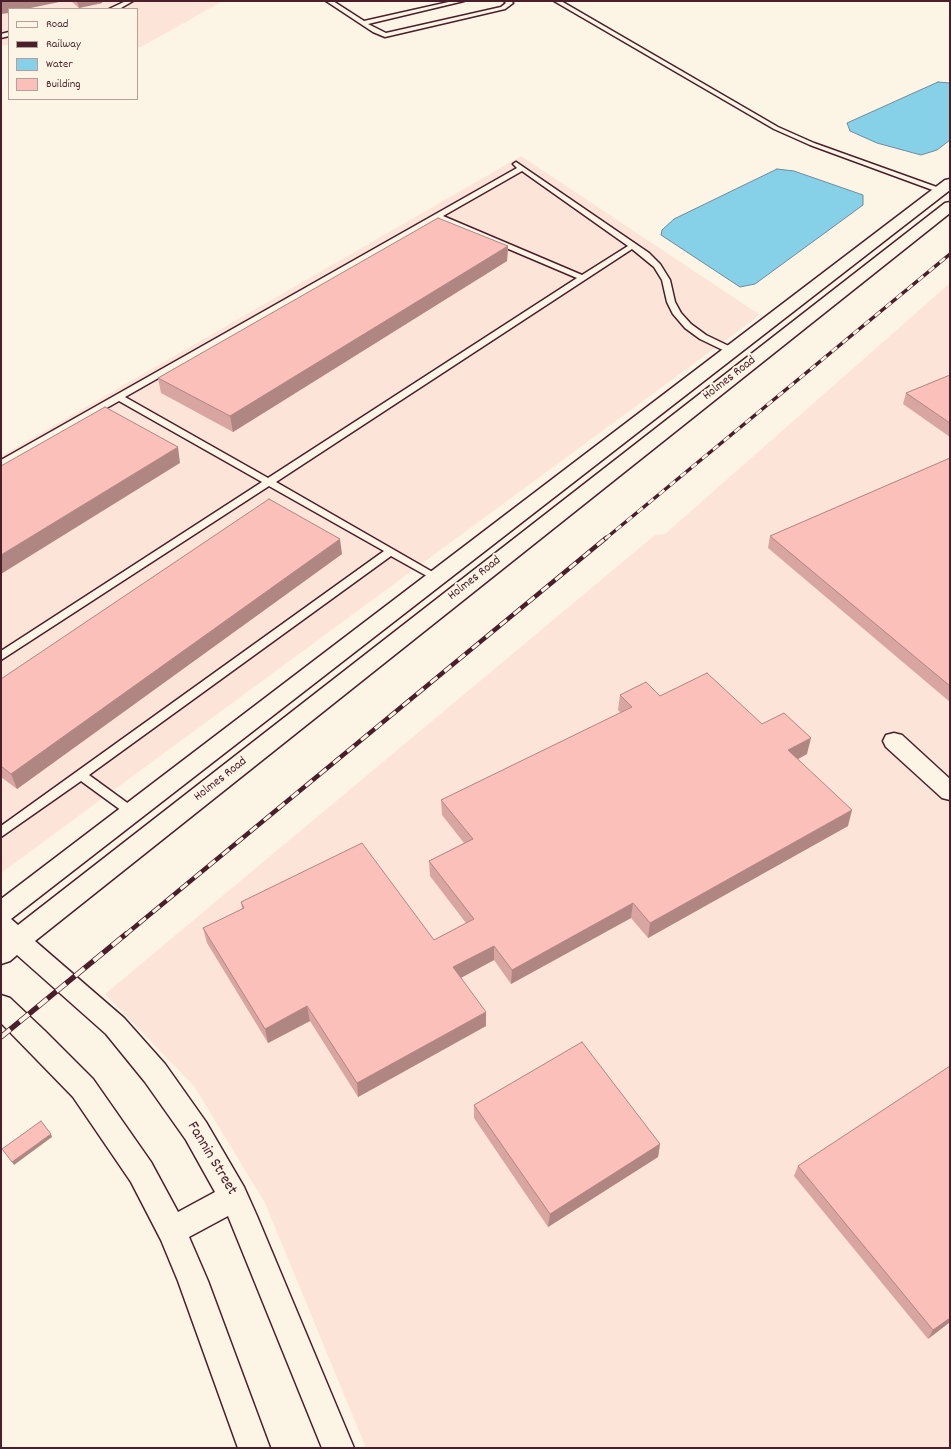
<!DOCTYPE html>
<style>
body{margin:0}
#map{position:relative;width:951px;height:1449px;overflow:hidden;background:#fcf5e5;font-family:Dekko,sans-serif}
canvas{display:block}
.frame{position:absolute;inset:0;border:2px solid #4a1f2b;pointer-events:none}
.legend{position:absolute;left:8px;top:8px;width:130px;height:92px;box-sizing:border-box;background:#fcf5e5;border:1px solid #b59f9b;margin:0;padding:5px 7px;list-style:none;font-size:12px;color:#4a1f2b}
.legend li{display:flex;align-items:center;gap:8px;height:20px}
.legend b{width:20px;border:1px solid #b59f9b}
</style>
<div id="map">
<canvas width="951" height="1449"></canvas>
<div class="frame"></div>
<ul class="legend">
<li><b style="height:5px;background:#fcf5e5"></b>Road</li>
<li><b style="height:5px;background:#4a1f2b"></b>Railway</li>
<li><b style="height:11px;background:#87d1e8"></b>Water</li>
<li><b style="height:11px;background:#fcc0bb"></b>Building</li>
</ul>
</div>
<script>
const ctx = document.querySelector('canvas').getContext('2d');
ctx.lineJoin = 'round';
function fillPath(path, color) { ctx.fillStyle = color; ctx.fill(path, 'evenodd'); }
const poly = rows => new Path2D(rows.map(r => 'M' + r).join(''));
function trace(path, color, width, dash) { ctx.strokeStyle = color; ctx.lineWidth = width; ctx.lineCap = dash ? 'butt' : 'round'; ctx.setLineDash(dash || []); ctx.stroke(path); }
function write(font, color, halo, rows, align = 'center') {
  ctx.font = font + ' Dekko,sans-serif'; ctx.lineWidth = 4; ctx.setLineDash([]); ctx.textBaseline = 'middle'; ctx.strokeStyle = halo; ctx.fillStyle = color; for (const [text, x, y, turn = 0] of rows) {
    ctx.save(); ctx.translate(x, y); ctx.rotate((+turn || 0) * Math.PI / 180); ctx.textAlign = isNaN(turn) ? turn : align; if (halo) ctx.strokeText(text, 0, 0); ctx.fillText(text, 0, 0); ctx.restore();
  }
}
fillPath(poly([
 [1,1,223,1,141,47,137,47,137,9,9,9,9,45,1,45],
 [521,156,760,315,1,873,1,456],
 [950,283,950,1448,366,1448,265,1203,194,1086,105,994,655,535,665,534]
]), '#fce5d8');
const water = poly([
 [938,82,950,83,950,140,937,150,921,155,877,143,850,131,847,123,938,82],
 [777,169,794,171,863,195,863,205,755,284,740,287,661,235,662,230,674,219,777,169]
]);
fillPath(water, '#87d1e8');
trace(water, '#6f8a9c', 1);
const lane = poly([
 [126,1,133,1,121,8,109,9,126,1],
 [326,1,333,1,364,21,453,1,464,1,368,24,386,33,501,7,506,3,504,1,511,1,513,3,505,9,385,37,373,32,326,1],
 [554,1,561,1,778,127,814,143,945,190,938,192,810,145,774,129,554,1],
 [9,32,9,36,1,38,1,34,9,32],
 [516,162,649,253,660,264,670,280,675,302,681,313,691,324,706,335,735,349,735,353,729,353,700,339,685,328,673,314,667,302,662,280,654,267,632,249,276,482,443,578,438,581,434,580,391,556,89,775,137,810,139,813,137,816,129,816,81,781,1,837,1,826,384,551,269,486,1,660,1,651,262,482,119,401,4,466,1,467,1,460,517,168,513,164,516,162],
 [522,171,628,246,582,275,443,216,522,171],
 [438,219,577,278,268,478,125,397,438,219]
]);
const street = poly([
 [894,733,902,735,950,779,950,800,942,798,886,747,883,741,886,735,894,733]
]);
const secondary = poly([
 [950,179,950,190,11,919,18,925,945,203,950,202,950,213,35,941,124,1018,165,1064,206,1122,244,1187,257,1216,354,1448,322,1448,228,1216,189,1237,208,1281,270,1448,238,1448,178,1281,161,1240,131,1182,73,1097,1,1023,1,995,10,998,45,1031,93,1079,151,1162,178,1212,215,1192,186,1140,145,1082,106,1034,17,955,10,961,1,964,1,899,945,180,950,179]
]);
trace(lane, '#4a1f2b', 3);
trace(street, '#4a1f2b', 3);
trace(secondary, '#4a1f2b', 3);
fillPath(lane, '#fcf5e5');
fillPath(street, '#fcf5e5');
fillPath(secondary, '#fcf5e5');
const railFar2 = poly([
 [605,539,950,254]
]);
const railFar1 = poly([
 [125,935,606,538]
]);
const rail = poly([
 [1,1037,126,934]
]);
trace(railFar2, '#4a1f2b', 3.5);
trace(railFar1, '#4a1f2b', 4.5);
trace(rail, '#4a1f2b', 5.5);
trace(railFar2, '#fcf5e5', 2.5, [7]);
trace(railFar1, '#fcf5e5', 3, [9]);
trace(rail, '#fcf5e5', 4, [12]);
fillPath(poly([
 [71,1,102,1,102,3,79,8],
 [508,246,507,261,233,432,161,393,158,378],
 [950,375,950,437,903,404,906,393],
 [950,458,950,702,768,548,770,536],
 [342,554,17,789,1,777,1,679],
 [620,695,660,696,762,724,807,754,798,759,848,826,648,938,631,918,511,984,494,960,461,978,486,1026,358,1097,310,1021,268,1043,207,943,203,928,242,909,241,902,434,940,466,923,430,876,429,861,464,843,442,815,441,800,621,713,618,710],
 [474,1105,660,1144,658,1157,548,1227,474,1118],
 [798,1166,950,1322,928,1339,794,1176]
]), '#d9a5a1');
fillPath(poly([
 [1,1,64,1,26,9,9,9,9,13,1,14],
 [77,1,102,1,102,3,79,8],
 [508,246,507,261,233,432,230,416],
 [178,447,180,463,1,574,1,555],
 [340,539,342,554,17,789,11,774],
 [811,738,807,754,785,766,788,750],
 [852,810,848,826,648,938,650,923],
 [633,903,631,918,511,984,512,970],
 [494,946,494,960,453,982,453,967],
 [307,1006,310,1021,268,1043,265,1029],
 [486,1012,486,1026,358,1097,357,1083],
 [51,1134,52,1137,14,1165,12,1162],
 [660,1144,658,1157,548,1227,550,1214],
 [950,1318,950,1322,928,1339,933,1330]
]), '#b08683');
const building = poly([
 [438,218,508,246,230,416,158,378,438,218],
 [950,375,950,423,906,393,950,375],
 [105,407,178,447,1,555,1,466,105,407],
 [950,458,950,686,770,536,950,458],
 [269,499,340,539,11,774,1,766,1,679,269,499],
 [707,673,762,724,784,713,811,738,788,750,852,810,650,923,633,903,512,970,494,946,453,967,486,1012,357,1083,307,1006,265,1029,203,928,244,908,241,902,362,843,434,940,474,919,429,861,473,839,441,800,632,707,620,695,646,682,660,696,707,673],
 [582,1042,660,1144,550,1214,474,1105,582,1042],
 [950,1066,950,1318,933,1330,798,1166,950,1066],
 [41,1121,51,1134,12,1162,2,1149,41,1121]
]);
fillPath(building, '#fcc0bb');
trace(building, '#b08683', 1);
write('13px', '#4a1f2b', '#fcf5e5', [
 ["Holmes Road",730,379,-38],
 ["Holmes Road",475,579,-38],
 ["Holmes Road",221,780,-38]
]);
write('16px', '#4a1f2b', '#fcf5e5', [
 ["Fannin Street",211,1159,59]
]);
</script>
